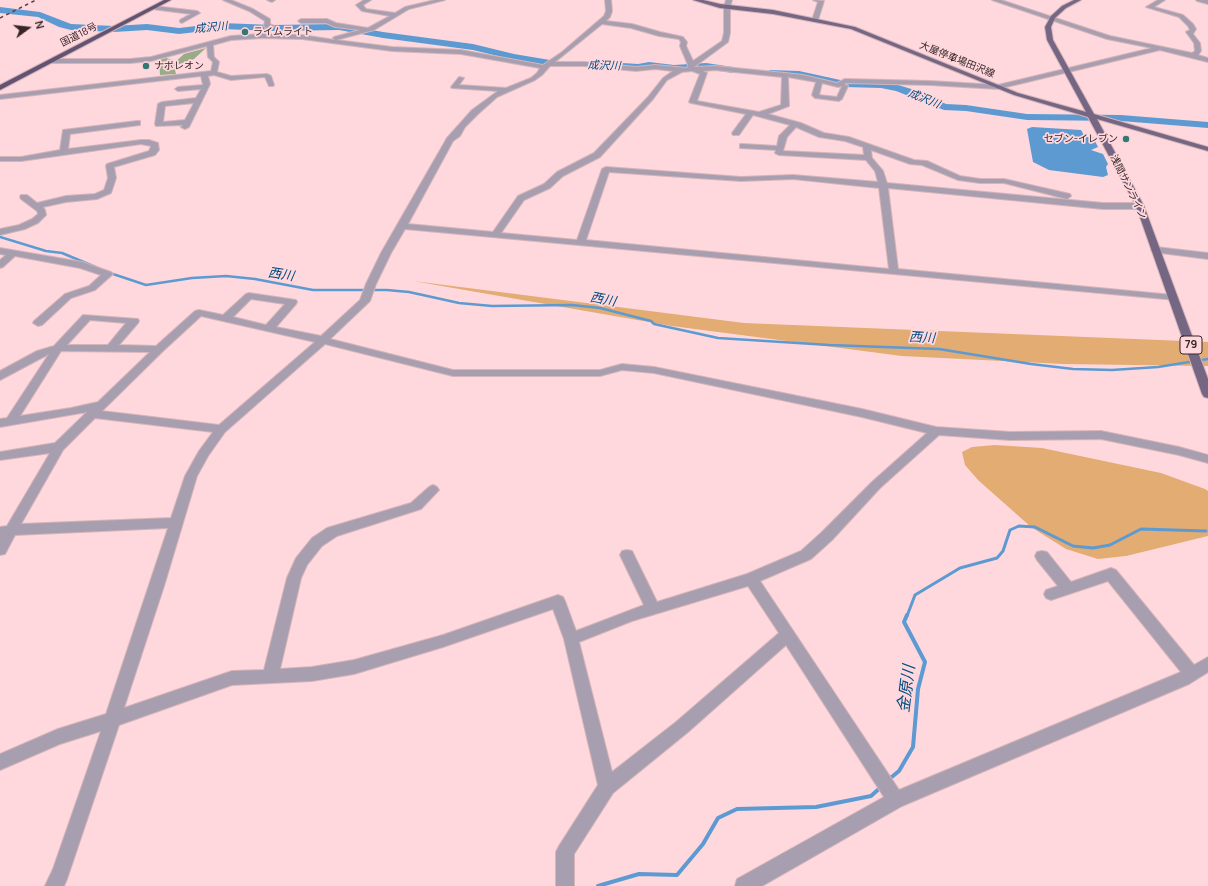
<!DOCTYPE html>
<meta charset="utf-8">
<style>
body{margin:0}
#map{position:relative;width:1208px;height:886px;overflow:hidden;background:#fed8dd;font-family:Manrope,sans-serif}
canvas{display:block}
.north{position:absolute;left:8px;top:8px;width:40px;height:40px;-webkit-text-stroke:3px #fed8dd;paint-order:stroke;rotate:75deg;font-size:11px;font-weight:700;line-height:16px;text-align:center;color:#372528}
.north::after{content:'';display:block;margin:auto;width:14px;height:18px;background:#372528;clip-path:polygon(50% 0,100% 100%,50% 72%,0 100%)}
</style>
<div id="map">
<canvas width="1208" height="886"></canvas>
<div class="north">N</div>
</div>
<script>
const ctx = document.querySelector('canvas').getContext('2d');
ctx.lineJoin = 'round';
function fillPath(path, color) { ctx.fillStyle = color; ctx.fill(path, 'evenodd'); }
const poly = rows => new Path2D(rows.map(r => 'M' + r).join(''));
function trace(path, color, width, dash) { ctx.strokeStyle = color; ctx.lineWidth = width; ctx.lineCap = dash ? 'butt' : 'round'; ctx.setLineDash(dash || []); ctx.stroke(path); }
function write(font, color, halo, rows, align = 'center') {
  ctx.font = font + ' Manrope,"Noto Sans JP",sans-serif'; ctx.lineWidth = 3.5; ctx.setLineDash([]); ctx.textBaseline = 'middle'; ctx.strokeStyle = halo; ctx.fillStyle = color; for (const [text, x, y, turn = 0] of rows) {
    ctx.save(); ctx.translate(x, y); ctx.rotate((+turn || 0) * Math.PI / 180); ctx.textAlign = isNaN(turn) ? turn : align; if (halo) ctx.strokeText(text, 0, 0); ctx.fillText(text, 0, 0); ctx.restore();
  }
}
fillPath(poly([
 [413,281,744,323,1208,342,1208,366,1063,364,902,356,672,326],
 [995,445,1042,448,1161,473,1205,489,1208,491,1208,536,1126,556,1098,559,1066,549,1031,527,978,480,965,465,962,452,972,447]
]), '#e2ac73');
fillPath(poly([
 [1032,127,1081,130,1085,137,1093,137,1098,147,1091,150,1103,154,1108,164,1106,167,1108,175,1103,177,1049,170,1033,162,1027,129]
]), '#5d9ad1');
trace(poly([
 [0,237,46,251,62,253,98,268],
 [110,273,146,285,192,278,226,276,255,279,313,290,387,290,409,292,459,303,492,306,572,305,600,308,651,321,654,324,718,338,829,345,939,349,1031,364,1073,369,1112,370,1158,367,1208,359]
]), '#5d9ad1', 2.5);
trace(poly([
 [907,616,915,595,960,568,997,558,1003,551,1010,530,1019,526,1035,527,1073,546,1093,548,1110,545,1141,529,1206,531]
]), '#5d9ad1', 3);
trace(poly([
 [888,780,899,771,913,747,918,689,925,662,904,622,907,615],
 [598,886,639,874,677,875,703,844,718,818,737,809,816,807,871,796,881,787]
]), '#5d9ad1', 4);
fillPath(poly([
 [0,7,40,12,71,24,114,26,147,24,179,28,222,23,273,25,339,24,383,32,473,44,514,54,556,61,572,61,577,64,572,67,556,67,514,60,473,50,383,38,339,30,273,31,222,29,179,34,147,30,114,32,71,30,59,27,38,17,0,13,0,7],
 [607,62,638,64,649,62,674,65,706,63,733,67,738,70,733,73,706,69,674,71,649,68,638,70,603,67,602,65,607,62],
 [770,70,799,71,845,81,881,82,898,85,918,91,946,104,966,105,1027,114,1121,115,1208,122,1208,128,1121,121,1027,120,966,111,944,110,896,91,881,88,845,87,799,77,766,75,765,73,770,70]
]), '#5d9ad1');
fillPath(poly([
 [206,48,194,59,174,66,176,74,160,75,159,60,166,58,173,60,174,63,184,54]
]), '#9bab87');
const minor = poly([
 [223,0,231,0,253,9,270,19,270,24,274,26,267,34,302,35,335,40,333,38,334,37,360,30,335,27,326,23,301,23,298,21,301,19,327,19,336,23,368,28,390,16,362,11,356,5,364,0,371,0,363,5,366,9,395,13,405,7,435,0,445,0,409,9,374,30,336,40,392,47,461,50,543,65,562,52,604,16,606,11,605,0,611,0,612,11,610,17,606,21,632,24,660,32,683,37,687,42,686,46,693,61,722,41,724,33,724,7,726,0,732,0,730,7,730,33,728,42,694,67,715,66,785,73,803,75,837,83,845,79,930,81,998,85,1152,48,1107,39,992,0,1001,0,1110,36,1192,53,1195,51,1194,43,1186,32,1190,30,1188,26,1179,17,1146,7,1158,0,1165,0,1154,7,1183,15,1193,24,1196,29,1193,34,1200,43,1201,51,1198,55,1208,58,1208,62,1160,50,998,89,930,85,846,83,844,84,848,86,842,99,839,101,815,98,812,95,816,82,788,77,789,106,768,114,801,123,824,133,849,137,914,160,927,161,960,176,980,179,1004,179,1070,194,1071,196,1067,199,1004,183,980,183,958,180,922,165,910,164,871,150,872,158,883,171,887,183,1103,203,1140,203,1144,206,1140,209,1103,209,888,188,898,269,1173,295,1176,296,1178,298,1176,300,405,229,391,253,376,284,370,301,330,339,453,370,600,370,622,364,654,367,862,409,936,427,1010,432,1101,431,1179,447,1208,455,1208,463,1179,455,1101,439,1010,440,939,435,880,488,832,540,811,559,760,581,899,790,1181,672,1108,581,1051,600,1046,598,1044,594,1046,590,1058,586,1037,560,1035,556,1037,552,1042,551,1047,552,1071,582,1111,568,1116,570,1194,665,1208,657,1208,672,1189,684,902,806,762,886,735,886,737,879,884,797,786,645,688,732,613,793,574,854,574,886,556,886,556,852,559,846,598,785,564,639,553,609,443,647,354,674,312,681,232,685,119,725,67,879,64,886,45,886,53,869,101,731,60,744,0,770,0,754,58,729,106,714,168,528,15,535,5,554,0,555,0,527,7,526,50,453,0,460,0,452,55,443,87,412,0,427,0,419,7,418,49,354,0,380,0,371,37,351,54,346,83,315,138,319,139,321,138,323,119,345,156,346,195,311,199,310,223,315,246,294,249,293,296,300,297,302,296,304,276,327,321,336,360,300,366,284,381,253,447,138,472,110,498,91,452,88,451,87,459,77,464,78,459,85,506,88,531,78,537,73,540,68,461,54,392,51,302,39,262,38,231,40,213,45,214,57,219,62,217,72,231,76,267,74,271,76,274,85,273,86,269,86,265,77,231,80,214,75,208,76,210,84,189,127,185,129,181,127,183,125,156,126,155,124,158,104,162,102,196,98,201,89,178,91,175,89,178,87,203,85,201,76,0,99,0,95,211,71,213,62,208,57,207,46,151,61,130,63,51,63,48,61,51,59,130,59,151,57,231,36,260,34,266,28,264,26,265,21,249,11,223,0],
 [602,24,631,28,659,36,679,39,681,42,680,46,688,65,687,68,655,65,636,67,584,62,555,62,602,24],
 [550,66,584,66,636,71,655,69,673,71,663,78,648,97,594,153,557,172,544,184,518,196,493,232,408,224,453,141,460,136,465,127,478,114,497,97,535,80,542,75,550,66],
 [715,70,782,77,781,105,759,112,697,101,707,73,703,71,715,70],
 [692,71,700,74,694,89,689,102,691,103,746,114,732,133,733,135,739,135,753,115,790,125,779,136,777,146,743,144,740,144,740,148,776,150,775,153,779,155,866,160,875,171,878,182,793,175,741,177,606,167,602,169,577,240,501,233,524,200,550,188,563,176,600,157,653,99,667,80,682,72,692,71],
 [822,83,838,87,842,86,837,97,819,95,822,83],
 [194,103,185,120,163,122,165,106,194,103],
 [796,127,819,137,845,141,863,147,864,155,783,151,787,137,796,127],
 [609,172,741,181,793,179,879,188,889,269,586,240,609,172],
 [251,299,285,304,266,325,233,317,251,299],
 [201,316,315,342,219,425,102,411,163,351,201,316],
 [90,320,126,323,108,345,67,345,90,320],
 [325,344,453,376,600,376,622,370,654,373,862,417,927,433,872,482,822,532,801,551,747,574,657,602,632,551,627,550,622,551,620,555,644,605,576,631,565,601,563,597,558,595,443,635,354,660,312,667,280,669,301,578,307,565,322,546,337,536,421,509,439,490,437,487,433,485,429,487,411,503,327,528,312,538,296,558,287,578,264,670,232,671,124,708,164,586,197,476,208,456,225,432,325,344],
 [61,351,150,352,98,402,71,408,20,416,61,351],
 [95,418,213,432,199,451,185,476,171,518,21,524,63,450,95,418],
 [748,586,779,633,676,722,612,772,579,642,632,621,748,586],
 [267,0,275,0,272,2,267,0],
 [813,0,824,1,818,20,815,22,812,20,818,2,813,0],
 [1196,0,1208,0,1208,4,1197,1,1196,0],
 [154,6,197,11,200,13,182,23,180,22,180,20,191,14,152,9,152,7,154,6],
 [137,121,140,121,140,125,70,134,68,149,141,140,149,140,158,143,159,150,155,155,114,167,116,178,111,193,97,199,66,202,43,207,45,210,46,215,38,223,25,229,0,235,0,229,19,225,32,219,38,214,37,211,21,199,20,197,21,195,27,195,37,203,66,196,95,194,104,190,108,178,106,166,107,164,149,151,151,146,141,144,21,161,0,161,0,157,21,157,60,150,63,130,137,121],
 [1156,247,1208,253,1208,259,1153,252,1151,250,1153,248,1156,247],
 [0,248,82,262,111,272,113,274,95,290,71,298,42,325,38,326,33,323,34,321,65,294,89,286,101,275,80,268,15,256,3,267,0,268,0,260,6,255,0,254,0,248]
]);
const major = poly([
 [693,0,703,0,720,4,773,10,855,27,1018,93,1086,112,1047,40,1045,27,1051,16,1062,6,1074,0,1081,0,1066,8,1055,18,1051,27,1053,40,1094,114,1208,147,1208,151,1097,119,1144,206,1208,379,1208,398,1204,397,1202,394,1136,206,1088,117,1014,95,851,29,773,14,720,8,693,0]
]);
const highway = poly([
 [164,0,171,0,0,90,0,85,164,0]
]);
trace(minor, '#d6b4b9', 2);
trace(major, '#d6b4b9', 2);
trace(highway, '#d6b4b9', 2);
fillPath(minor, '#a79faf');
fillPath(major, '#756783');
fillPath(highway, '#635372');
trace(poly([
 [0,18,36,0]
]), '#564144', 1.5, [3.5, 3.5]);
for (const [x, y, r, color] of [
 [245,32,4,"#327973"],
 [146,66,4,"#327973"],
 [1126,139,4,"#327973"]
]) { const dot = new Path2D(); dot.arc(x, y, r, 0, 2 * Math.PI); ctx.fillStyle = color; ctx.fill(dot); trace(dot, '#fed8dd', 1.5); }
write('10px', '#372528', '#fed8dd', [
 ["ライムライト",253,32],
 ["ナポレオン",154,66],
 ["セブン-イレブン",1118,139,"right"]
], 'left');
write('10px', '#372528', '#fed8dd', [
 ["国道18号",79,35,-27],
 ["大屋停車場田沢線",957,60,22],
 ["浅間サンライン",1128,187,64]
]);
write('italic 11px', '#024c80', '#fed8dd', [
 ["成沢川",211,28,-5],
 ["成沢川",604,66,2],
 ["成沢川",924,99,22]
]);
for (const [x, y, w] of [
 [1191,345,22]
]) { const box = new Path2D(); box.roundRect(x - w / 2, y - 9, w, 18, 3); ctx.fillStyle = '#fed8dd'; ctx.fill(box); trace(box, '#372528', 1); }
write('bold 11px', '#372528', null, [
 ["79",1191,345]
]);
write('italic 13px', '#024c80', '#fed8dd', [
 ["西川",281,275,9],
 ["西川",603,300,11],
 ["西川",922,338,3]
]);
write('italic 16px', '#024c80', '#fed8dd', [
 ["金原川",907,689,-83]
]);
</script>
